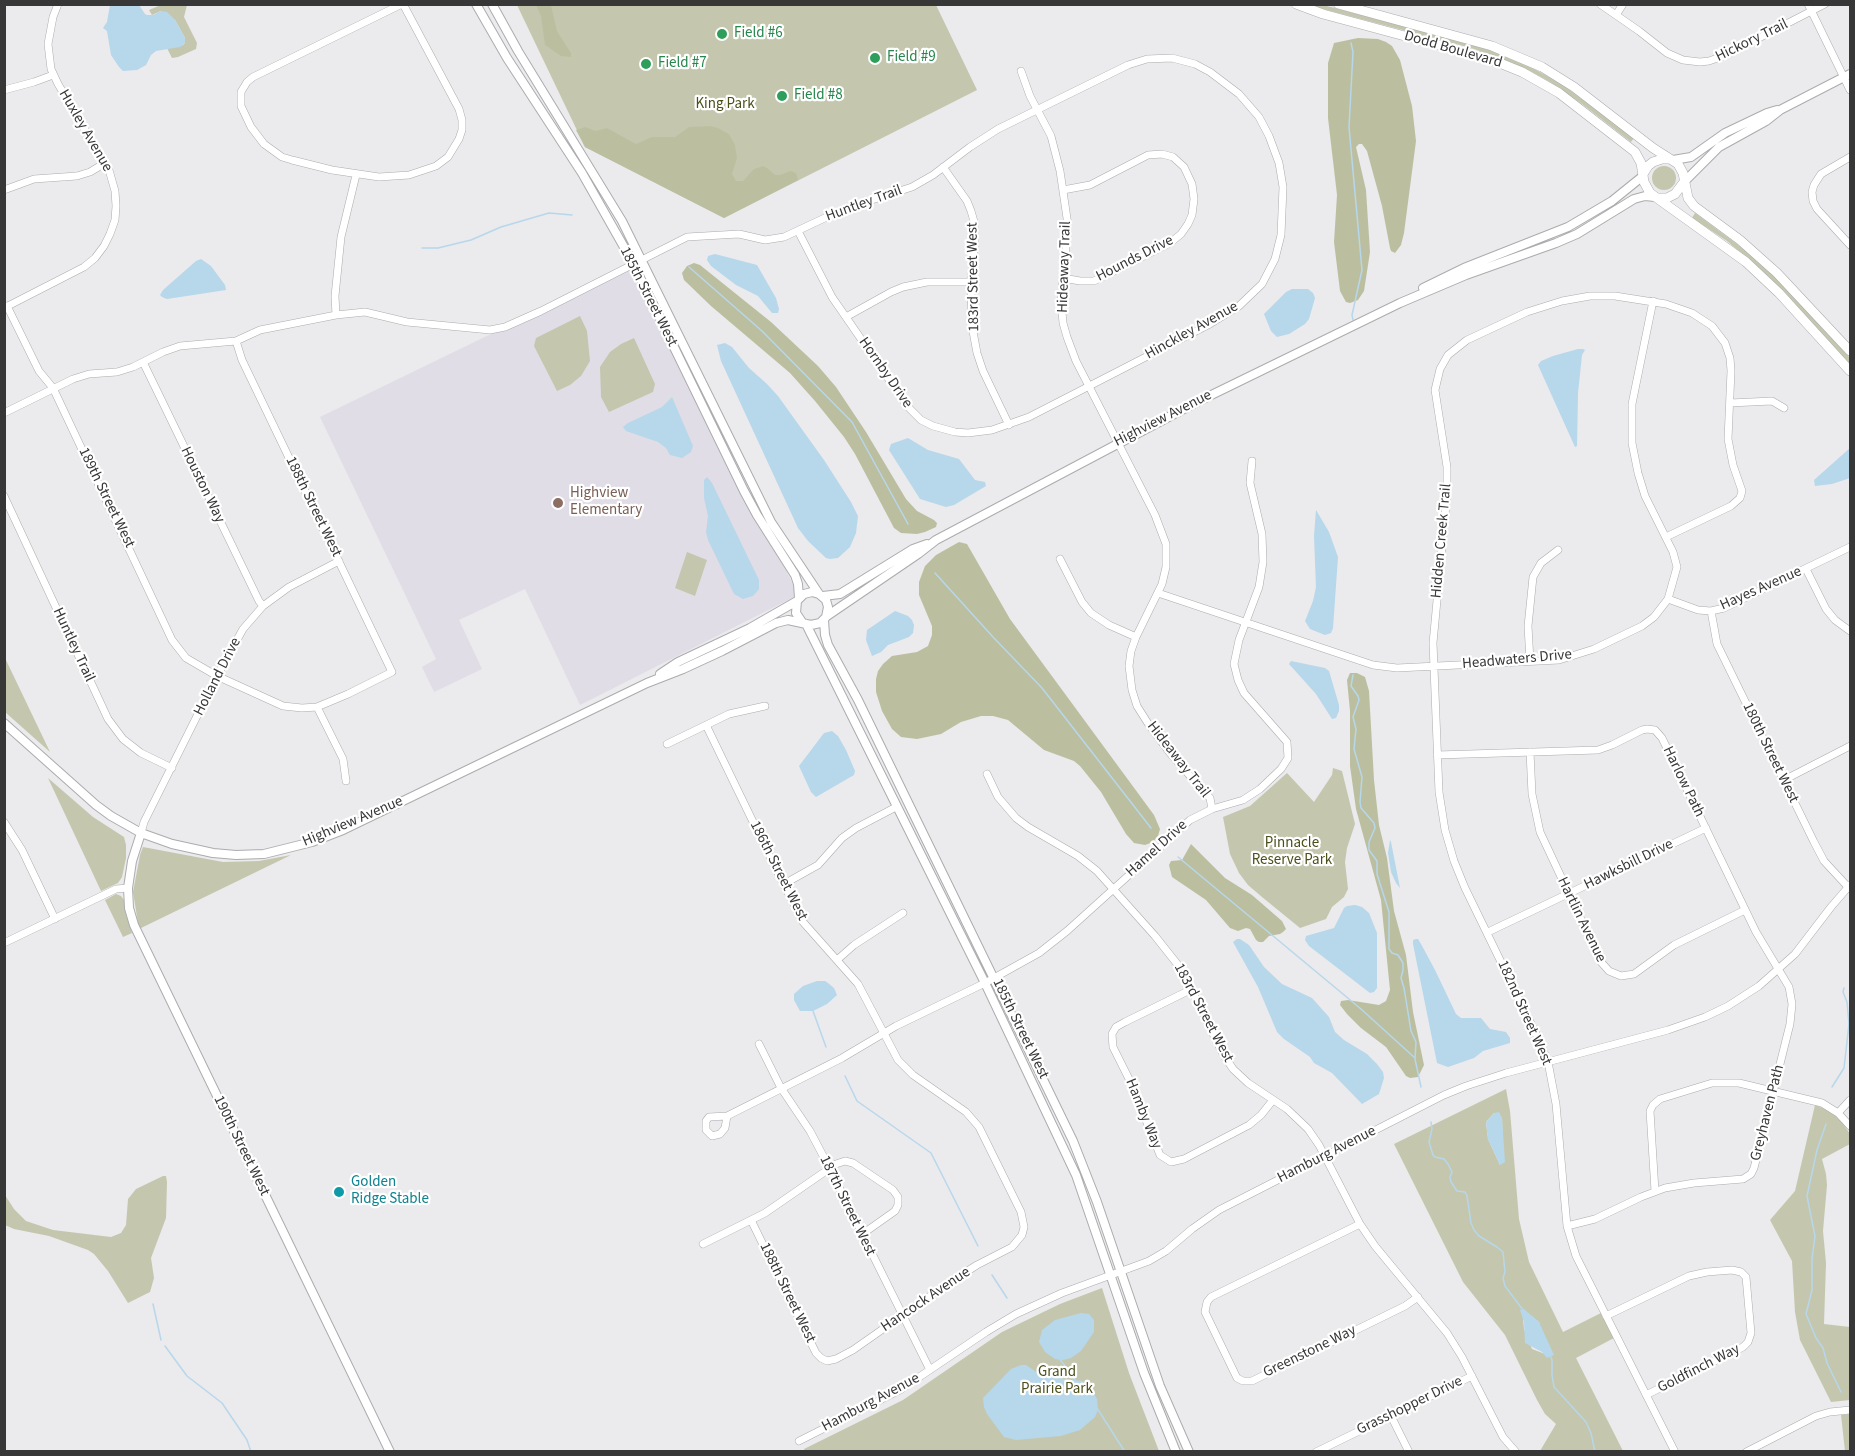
<!DOCTYPE html>
<style>
body{margin:0}
#map{position:relative;width:1855px;height:1456px;overflow:hidden;background:#ebeaed;font-family:"Source Sans 3",sans-serif}
canvas{display:block}
.frame{position:absolute;inset:0;border:6px solid #373738;pointer-events:none}
</style>
<div id="map">
<canvas width="1855" height="1456"></canvas>
<div class="frame"></div>
</div>
<script>
const ctx = document.querySelector('canvas').getContext('2d');
ctx.lineJoin = 'round';
function fillPath(path, color) { ctx.fillStyle = color; ctx.fill(path, 'evenodd'); }
const poly = rows => new Path2D(rows.map(r => 'M' + r).join(''));
function trace(path, color, width, dash) { ctx.strokeStyle = color; ctx.lineWidth = width; ctx.lineCap = dash ? 'butt' : 'round'; ctx.setLineDash(dash || []); ctx.stroke(path); }
function write(font, color, halo, rows, align = 'center') {
  ctx.font = font + ' "Source Sans 3",sans-serif'; ctx.lineWidth = 4.5; ctx.setLineDash([]); ctx.textBaseline = 'middle'; ctx.strokeStyle = halo; ctx.fillStyle = color; for (const [text, x, y, turn = 0] of rows) {
    ctx.save(); ctx.translate(x, y); ctx.rotate((+turn || 0) * Math.PI / 180); ctx.textAlign = isNaN(turn) ? turn : align; if (halo) ctx.strokeText(text, 0, 0); ctx.fillText(text, 0, 0); ctx.restore();
  }
}
fillPath(poly([
 [637,263,798,595,580,705,525,589,459,620,482,669,434,692,422,667,436,659,320,417]
]), '#e0dde6');
fillPath(poly([
 [161,5,187,5,184,17,197,43,196,49,178,57,172,58,167,48,183,45,185,43,185,38,175,20,161,11,152,15,149,10],
 [517,5,936,5,977,90,724,218,585,147],
 [1308,5,1323,5,1487,48,1522,62,1563,85,1634,138,1631,142,1582,104,1548,81,1530,71,1498,57,1471,48],
 '1652 178a12 12 0 1 1 24 0a12 12 0 1 1-24 0Z',
 [1695,213,1753,256,1783,285,1850,358,1850,365,1769,277,1727,241,1692,218],
 [580,316,587,331,590,361,581,376,570,385,557,391,534,346,536,338],
 [634,338,655,384,653,392,609,412,601,397,600,367,610,352,621,344],
 [687,552,707,560,695,596,675,588],
 [4,658,5,658,50,752,5,712],
 [1333,768,1342,771,1355,824,1347,848,1345,862,1348,889,1344,897,1332,907,1326,919,1300,928,1262,897,1248,885,1239,873,1230,854,1223,817,1250,806,1287,773,1314,802,1332,775],
 [48,778,93,817,124,837,126,845,126,858,122,877,118,883,101,891],
 [143,847,223,862,259,861,291,855,139,929,133,892,140,855],
 [116,894,121,896,124,900,126,915,132,933,123,937,105,900],
 [1506,1089,1510,1111,1519,1219,1529,1262,1563,1332,1601,1313,1614,1338,1576,1358,1623,1451,1540,1451,1556,1424,1545,1414,1537,1400,1505,1335,1463,1282,1394,1144],
 [1494,1113,1502,1118,1503,1158,1500,1165,1488,1139,1486,1122],
 [1526,1312,1539,1322,1545,1354,1532,1349,1524,1329,1523,1318],
 [1815,1105,1830,1111,1840,1119,1850,1134,1850,1144,1822,1159,1826,1174,1827,1185,1823,1231,1826,1263,1824,1324,1850,1327,1850,1400,1831,1402,1800,1340,1795,1312,1792,1261,1770,1220,1795,1191],
 [163,1176,166,1176,167,1182,166,1218,151,1258,154,1278,150,1292,128,1303,108,1271,94,1254,88,1250,49,1236,14,1229,5,1225,5,1195,14,1209,26,1221,53,1230,111,1237,121,1233,126,1225,128,1199,136,1189],
 [1102,1288,1129,1373,1159,1451,805,1452,804,1449,903,1400,1002,1332,1060,1304],
 [1850,1414,1850,1451,1845,1451,1841,1415]
]), '#c4c7ae');
fillPath(poly([
 [536,5,551,5,557,31,571,53,571,57,561,56,545,45,541,16],
 [1358,38,1378,39,1386,42,1392,46,1400,60,1412,106,1416,141,1404,233,1401,245,1395,253,1391,251,1390,248,1382,206,1367,151,1362,144,1359,144,1356,147,1366,190,1370,252,1364,291,1358,300,1350,303,1346,302,1340,291,1334,242,1337,195,1328,118,1328,63,1334,43],
 [711,126,718,128,729,134,735,145,737,158,732,174,736,181,743,181,754,169,763,166,767,168,775,175,780,175,790,171,796,173,798,180,724,218,585,147,576,130,585,127,596,131,607,128,636,144,652,137,675,137,689,127],
 [694,263,700,265,771,322,818,366,836,387,866,432,906,499,917,511,934,520,937,523,936,527,925,532,917,534,901,533,894,528,855,454,844,437,815,401,790,373,711,306,684,280,682,273,687,266],
 [959,542,967,544,1010,619,1154,815,1160,829,1158,836,1153,842,1145,845,1134,843,1126,834,1101,792,1080,766,1074,761,1044,750,1008,720,993,716,981,716,961,722,941,734,917,739,901,737,892,729,882,711,876,692,876,679,878,671,883,664,892,656,917,652,928,646,932,635,932,626,919,595,919,582,925,566,936,555],
 [1350,673,1357,673,1365,677,1369,691,1374,780,1379,825,1387,858,1394,911,1406,955,1413,1012,1424,1065,1418,1077,1410,1078,1406,1076,1386,1047,1361,1028,1347,1014,1340,1005,1341,1001,1348,1000,1379,1005,1386,1001,1390,990,1381,900,1356,809,1350,766,1350,711,1347,680],
 [1191,844,1225,878,1252,895,1282,921,1286,929,1283,932,1280,934,1269,936,1263,942,1259,942,1256,940,1250,929,1246,928,1238,931,1230,928,1206,900,1172,877,1169,865,1171,861,1182,860]
]), '#bcbf9f');
fillPath(poly([
 [110,5,139,5,145,14,147,15,153,15,161,11,167,12,175,20,185,38,185,43,180,47,156,51,151,55,146,65,137,70,123,71,119,67,111,55,107,31,103,28,107,22],
 [715,254,757,265,776,298,779,309,778,313,772,313,758,296,736,285,711,266,707,260,708,256],
 [201,259,211,266,225,285,226,290,167,299,162,297,160,295,163,290,196,261],
 [1292,289,1308,289,1313,293,1315,298,1309,319,1305,324,1289,334,1277,337,1271,331,1264,314,1286,292],
 [725,343,732,347,749,368,767,384,778,396,824,460,851,502,858,516,856,533,850,547,838,558,830,559,826,558,808,541,798,528,721,361,717,345],
 [1578,349,1583,349,1585,350,1582,355,1578,393,1577,446,1575,447,1538,365,1541,361,1553,356],
 [672,397,693,446,691,452,682,458,670,455,666,448,658,442,626,431,623,427,628,423,662,407],
 [908,438,928,450,959,459,975,480,985,482,986,486,954,505,946,507,920,499,889,450,891,444],
 [1850,448,1850,478,1832,484,1815,486,1814,480],
 [707,477,712,483,759,580,759,589,753,596,743,599,734,594,708,540,706,532,708,516,704,498,704,480],
 [1316,510,1329,532,1338,557,1333,628,1331,633,1325,635,1310,629,1305,621,1313,601,1316,587,1314,536],
 [895,611,908,616,912,620,914,625,913,633,909,637,888,645,881,652,872,656,866,640,867,630],
 [1291,661,1325,668,1329,671,1339,705,1339,711,1336,718,1332,719,1316,694,1289,664],
 [832,731,838,736,846,750,855,771,854,775,816,797,811,792,799,766,824,733],
 [1390,840,1391,842,1400,888,1396,883,1391,872,1388,853],
 [1355,905,1362,907,1369,913,1377,933,1377,988,1374,992,1370,993,1309,946,1305,940,1306,936,1334,928,1344,908,1347,906],
 [1237,939,1240,939,1249,945,1264,967,1282,984,1312,998,1329,1017,1335,1032,1344,1040,1367,1054,1377,1064,1383,1072,1384,1078,1379,1094,1362,1104,1332,1073,1314,1063,1310,1057,1284,1039,1277,1032,1258,987,1233,942],
 [1416,939,1418,939,1421,944,1435,970,1456,1014,1461,1018,1481,1018,1490,1029,1506,1032,1510,1038,1510,1043,1483,1051,1474,1058,1448,1067,1437,1063,1413,944,1413,940],
 [817,981,825,981,828,983,834,988,837,995,827,1004,813,1011,800,1011,794,1000,794,994,803,986],
 [1499,1112,1502,1118,1505,1162,1500,1165,1488,1139,1486,1122,1494,1113],
 [1524,1309,1539,1322,1554,1355,1547,1358,1542,1352,1525,1343,1524,1322,1520,1310],
 [1081,1313,1089,1314,1094,1320,1094,1332,1081,1351,1071,1358,1063,1360,1055,1359,1045,1352,1039,1342,1042,1330,1055,1320],
 [1021,1365,1026,1365,1042,1376,1082,1381,1086,1382,1091,1388,1097,1399,1098,1410,1095,1417,1080,1430,1061,1436,1016,1440,1004,1437,987,1414,984,1407,983,1398,1011,1369]
]), '#b7d7eb');
trace(poly([
 [1351,43,1353,52,1349,127,1362,270,1352,315,1353,320],
 [422,248,438,248,471,240,501,227,549,213,572,215],
 [689,267,762,331,852,422,908,524],
 [935,573,993,637,1042,688,1151,828],
 [1353,675,1351,686,1358,696,1359,700,1353,717,1356,729,1354,749,1362,777,1360,802,1361,808,1374,823,1375,828,1369,842,1369,850,1377,861,1377,874,1389,912,1389,949,1392,953,1398,955,1403,963,1403,970,1401,978,1404,988,1411,1031,1416,1042,1415,1059,1421,1087],
 [1178,857,1361,1009,1415,1058],
 [813,1011,826,1047],
 [845,1076,857,1101,931,1153,978,1246],
 [1832,1087,1844,1068,1849,1024,1847,1002,1843,992,1844,988],
 [1431,1122,1432,1129,1429,1142,1433,1155,1435,1157,1444,1159,1448,1164,1452,1172,1450,1177,1451,1182,1457,1191,1465,1192,1467,1196,1471,1223,1474,1230,1479,1236,1497,1247,1503,1252,1505,1272,1503,1278,1505,1286,1523,1310],
 [1826,1124,1817,1150,1807,1196,1815,1236,1812,1259,1812,1290,1806,1314,1816,1338,1823,1348,1827,1363,1841,1392],
 [992,1275,1007,1298],
 [153,1304,161,1340],
 [165,1346,187,1376,222,1403,247,1440,251,1452],
 [1550,1355,1552,1360,1552,1375,1554,1387,1586,1422,1591,1433,1595,1452],
 [1059,1358,1076,1381],
 [1097,1408,1125,1452]
]), '#b7d7eb', 1.5);
const minor = poly([
 [402,4,253,77,247,82,241,92,241,106,251,127,264,144,282,157,292,160,332,170,379,177,409,175,436,166,448,157,459,139,462,130,462,120,459,109,403,4],
 [1600,4,1639,31,1667,53,1683,60,1700,62,1709,61,1726,55,1825,4],
 [1808,4,1850,90],
 [1616,15,1623,4],
 [1021,71,1030,96,1051,136,1060,171,1068,225,1061,301,1063,323,1067,337,1076,361,1155,515,1166,544,1166,567,1162,584,1136,637,1131,651,1129,666,1132,690,1137,706,1149,725,1170,753,1206,794,1210,798,1212,809],
 [4,90,34,82,53,75],
 [1850,157,1821,174,1814,185,1812,192,1813,201,1817,209,1850,245],
 [943,167,967,201,971,211,975,225,975,242,971,282,972,326,977,353,983,371,1009,425],
 [4,190,34,179,77,176,90,172,105,163],
 [1063,278,1080,281,1094,281,1170,243,1181,234,1188,224,1192,215,1194,199,1192,184,1184,167,1173,157,1162,154,1148,155,1090,185,1063,190],
 [7,306,39,371,53,388,172,640,186,658,217,676,283,706,302,708,317,707,348,694,392,672,242,360,236,341],
 [4,308,84,267,95,258,104,246,110,234,115,220,116,206,115,191,109,170,58,84,51,69,48,44,53,17,58,4],
 [336,315,335,296,341,237,356,175],
 [846,317,891,292,903,287,927,282,971,282],
 [143,362,259,601,263,606],
 [1730,403,1772,401,1784,408],
 [4,413,73,379,89,374,117,372,133,367,163,352,180,346,236,341,260,330,336,315,365,312,407,322,490,330,505,327,541,311,687,237,739,234,765,240,784,237,844,209,912,187,933,175,970,147,998,129,1128,65,1147,59,1172,58,1195,64,1210,72,1239,94,1259,117,1269,136,1279,163,1283,187,1281,235,1275,259,1262,284,1239,306,1208,325,1029,417,992,430,968,433,955,432,933,426,921,420,908,407,832,297,798,231],
 [4,496,108,719,123,739,141,753,172,768],
 [1666,537,1731,506,1740,498,1742,491,1733,465,1728,439,1731,371,1730,358,1725,343,1712,326,1692,313,1666,304,1615,296,1590,296,1562,301,1527,312,1467,340,1448,355,1440,369,1435,390,1447,467,1447,494,1433,643,1439,792,1445,830,1454,861,1465,888,1537,1036,1548,1062,1556,1104,1567,1226,1576,1256,1675,1452],
 [1060,559,1082,602,1091,613,1109,625,1136,637],
 [1806,569,1826,609,1835,620,1850,631],
 [1158,593,1373,665,1397,668,1559,660,1594,649,1642,626,1654,617,1668,599,1677,567,1673,552,1645,496,1638,473,1632,443,1632,404,1653,301],
 [1668,599,1698,610,1711,611,1724,608,1850,547],
 [1711,611,1717,644,1814,842,1824,861,1848,887],
 [1530,661,1528,626,1533,577,1541,563,1558,550],
 [317,707,343,759,346,781],
 [706,725,773,863,803,922,858,984,898,1060,913,1075,966,1112,979,1127,1021,1212,1024,1227,1022,1235,1012,1247,977,1265,950,1282,853,1350,836,1359,827,1361,821,1358,816,1353,751,1220],
 [667,744,729,714,765,706],
 [1530,752,1532,794,1540,832,1601,962,1609,971,1621,976,1634,974,1674,945,1745,910],
 [1437,755,1598,750,1612,745,1642,730,1647,729,1655,730,1662,738,1756,932,1789,987,1792,1004,1790,1024,1754,1168,1751,1174,1743,1179,1694,1183,1665,1188,1641,1197,1595,1219,1567,1226],
 [987,774,998,797,1016,818,1028,827,1078,856,1097,871,1155,936,1182,970,1223,1054,1233,1069,1248,1083,1287,1109,1308,1129,1319,1145,1360,1224,1375,1246,1447,1333,1462,1357,1503,1437,1516,1452],
 [1784,780,1850,746],
 [4,822,22,850,55,919],
 [141,833,144,822,217,676,243,629,263,606,289,587,339,561],
 [784,884,818,865,842,838,856,828,896,807],
 [1488,932,1706,828],
 [4,943,116,889,128,888],
 [837,960,854,945,903,913],
 [1192,989,1125,1022,1116,1027,1112,1034,1113,1047,1131,1083,1160,1155,1171,1162,1184,1159,1249,1125,1261,1115,1273,1100],
 [759,1044,781,1088,810,1131,830,1169,930,1370],
 [1838,1113,1850,1100],
 [727,1116,725,1128,720,1134,712,1136,706,1130,706,1121,709,1117,727,1116,842,1058,896,1026,985,983,1039,953,1067,931,1190,820,1212,809,1243,800,1260,789,1281,769,1288,758,1287,742,1244,693,1238,680,1234,664,1239,640,1259,587,1263,562,1262,534,1250,483,1252,461],
 [1655,1191,1650,1111,1653,1105,1660,1099,1712,1083,1739,1083,1822,1103,1838,1113,1850,1126],
 [1360,1224,1211,1297,1207,1302,1205,1312,1237,1378,1243,1381,1252,1381,1405,1306,1418,1297],
 [703,1244,765,1213,836,1164,845,1161,853,1163,893,1190,898,1197,898,1205,895,1211,861,1235],
 [1606,1316,1689,1276,1707,1272,1732,1270,1741,1272,1746,1277,1751,1333,1748,1342,1743,1347,1646,1395],
 [1391,1416,1409,1452],
 [799,1441,900,1390,986,1332,1016,1314,1062,1293,1149,1261,1166,1251,1192,1229,1219,1210,1444,1095,1466,1086,1506,1073,1668,1030,1705,1017,1728,1006,1759,986,1795,954,1831,907,1850,885],
 [1316,1452,1472,1376],
 [1746,1452,1816,1416,1830,1412,1850,1410]
]);
const tertiary = poly([
 [476,4,507,58,582,173,633,263,744,491,757,515,795,575,798,584,799,598],
 [492,4,518,51,622,221,771,522,819,594],
 [1673,160,1691,157,1725,133,1767,113,1777,110],
 [1685,181,1719,147,1766,121,1780,110,1850,74],
 [1423,288,1464,268,1568,227,1612,201,1643,176],
 [823,596,840,594,913,549,927,544],
 [827,616,918,554,936,540,1197,402,1400,303,1466,275,1556,243,1577,234,1634,199,1645,196,1655,197],
 [824,620,825,635,828,645,858,700,1073,1141,1097,1202,1160,1386,1189,1452],
 [806,624,985,983,1076,1175,1144,1373,1176,1452],
 [660,674,678,662,750,628,797,601],
 [4,723,96,805,111,816,141,833,172,844,213,853,236,855,264,854,312,842,343,830,647,683,683,669,722,651,776,623,788,620,811,625,820,623,826,617,828,607,826,600,819,594,812,592,804,594,797,601,796,613,802,622],
 [141,833,132,861,128,888,129,908,134,925,390,1452]
]);
const secondary = poly([
 [1296,4,1323,14,1490,59,1522,72,1559,93,1635,152,1641,163,1644,182,1650,193,1746,262,1779,293,1850,371],
 [1338,4,1492,46,1542,67,1574,87,1653,148,1678,164,1683,173,1688,198,1694,206,1740,240,1777,273,1850,351],
 [1643,174,1648,166,1653,162,1662,159,1669,159],
 [1658,198,1667,198,1675,194,1684,182]
]);
trace(minor, '#acabae', 8);
trace(tertiary, '#acabae', 10);
trace(secondary, '#acabae', 10);
trace(minor, '#fff', 7);
trace(tertiary, '#fff', 8);
trace(secondary, '#fff', 9);
for (const [x, y, r, color] of [
 [722,34,6,"#2e9e5b"],
 [875,58,6,"#2e9e5b"],
 [646,64,6,"#2e9e5b"],
 [782,96,6,"#2e9e5b"],
 [558,503,6,"#8d6e63"],
 [339,1192,6,"#0f9aa8"]
]) { const dot = new Path2D(); dot.arc(x, y, r, 0, 2 * Math.PI); ctx.fillStyle = color; ctx.fill(dot); trace(dot, '#fff', 2); }
write('15px', '#27864d', '#fff', [
 ["Field #6",734,34],
 ["Field #9",887,58],
 ["Field #7",658,64],
 ["Field #8",794,96]
], 'left');
write('15px', '#373738', '#fff', [
 ["Hickory Trail",1752,41,-26],
 ["Dodd Boulevard",1453,50,16],
 ["Huxley Avenue",85,131,60],
 ["Huntley Trail",864,204,-20],
 ["Hounds Drive",1135,259,-27],
 ["Hideaway Trail",1065,267,-88],
 ["183rd Street West",974,277,-91],
 ["185th Street West",648,297,63],
 ["Hinckley Avenue",1192,331,-29],
 ["Hornby Drive",885,373,55],
 ["Highview Avenue",1163,419,-27],
 ["Houston Way",202,485,64],
 ["189th Street West",106,498,64],
 ["188th Street West",313,507,64],
 ["Hidden Creek Trail",1442,541,-85],
 ["Hayes Avenue",1761,589,-24],
 ["Huntley Trail",73,645,65],
 ["Headwaters Drive",1517,660,-5],
 ["Holland Drive",218,677,-63],
 ["180th Street West",1770,753,64],
 ["Hideaway Trail",1178,760,52],
 ["Harlow Path",1683,782,64],
 ["Highview Avenue",353,822,-23],
 ["Hamel Drive",1157,849,-42],
 ["Hawksbill Drive",1629,865,-26],
 ["186th Street West",778,871,63],
 ["Hartlin Avenue",1581,920,64],
 ["183rd Street West",1203,1013,62],
 ["182nd Street West",1524,1013,66],
 ["185th Street West",1020,1029,64],
 ["Greyhaven Path",1768,1113,-76],
 ["Hamby Way",1143,1114,68],
 ["190th Street West",241,1146,64],
 ["Hamburg Avenue",1327,1155,-27],
 ["187th Street West",847,1206,64],
 ["188th Street West",787,1293,64],
 ["Hancock Avenue",926,1300,-34],
 ["Greenstone Way",1310,1352,-26],
 ["Goldfinch Way",1699,1369,-27],
 ["Hamburg Avenue",871,1403,-28],
 ["Grasshopper Drive",1410,1406,-26]
]);
write('15px', '#4b4f1a', '#fff', [
 ["King Park",725,105],
 ["Pinnacle",1292,844],
 ["Reserve Park",1292,861],
 ["Grand",1057,1373],
 ["Prairie Park",1057,1390]
]);
write('15px', '#785e54', '#fff', [
 ["Highview",570,494],
 ["Elementary",570,511]
], 'left');
write('15px', '#0d838f', '#fff', [
 ["Golden",351,1183],
 ["Ridge Stable",351,1200]
], 'left');
</script>
